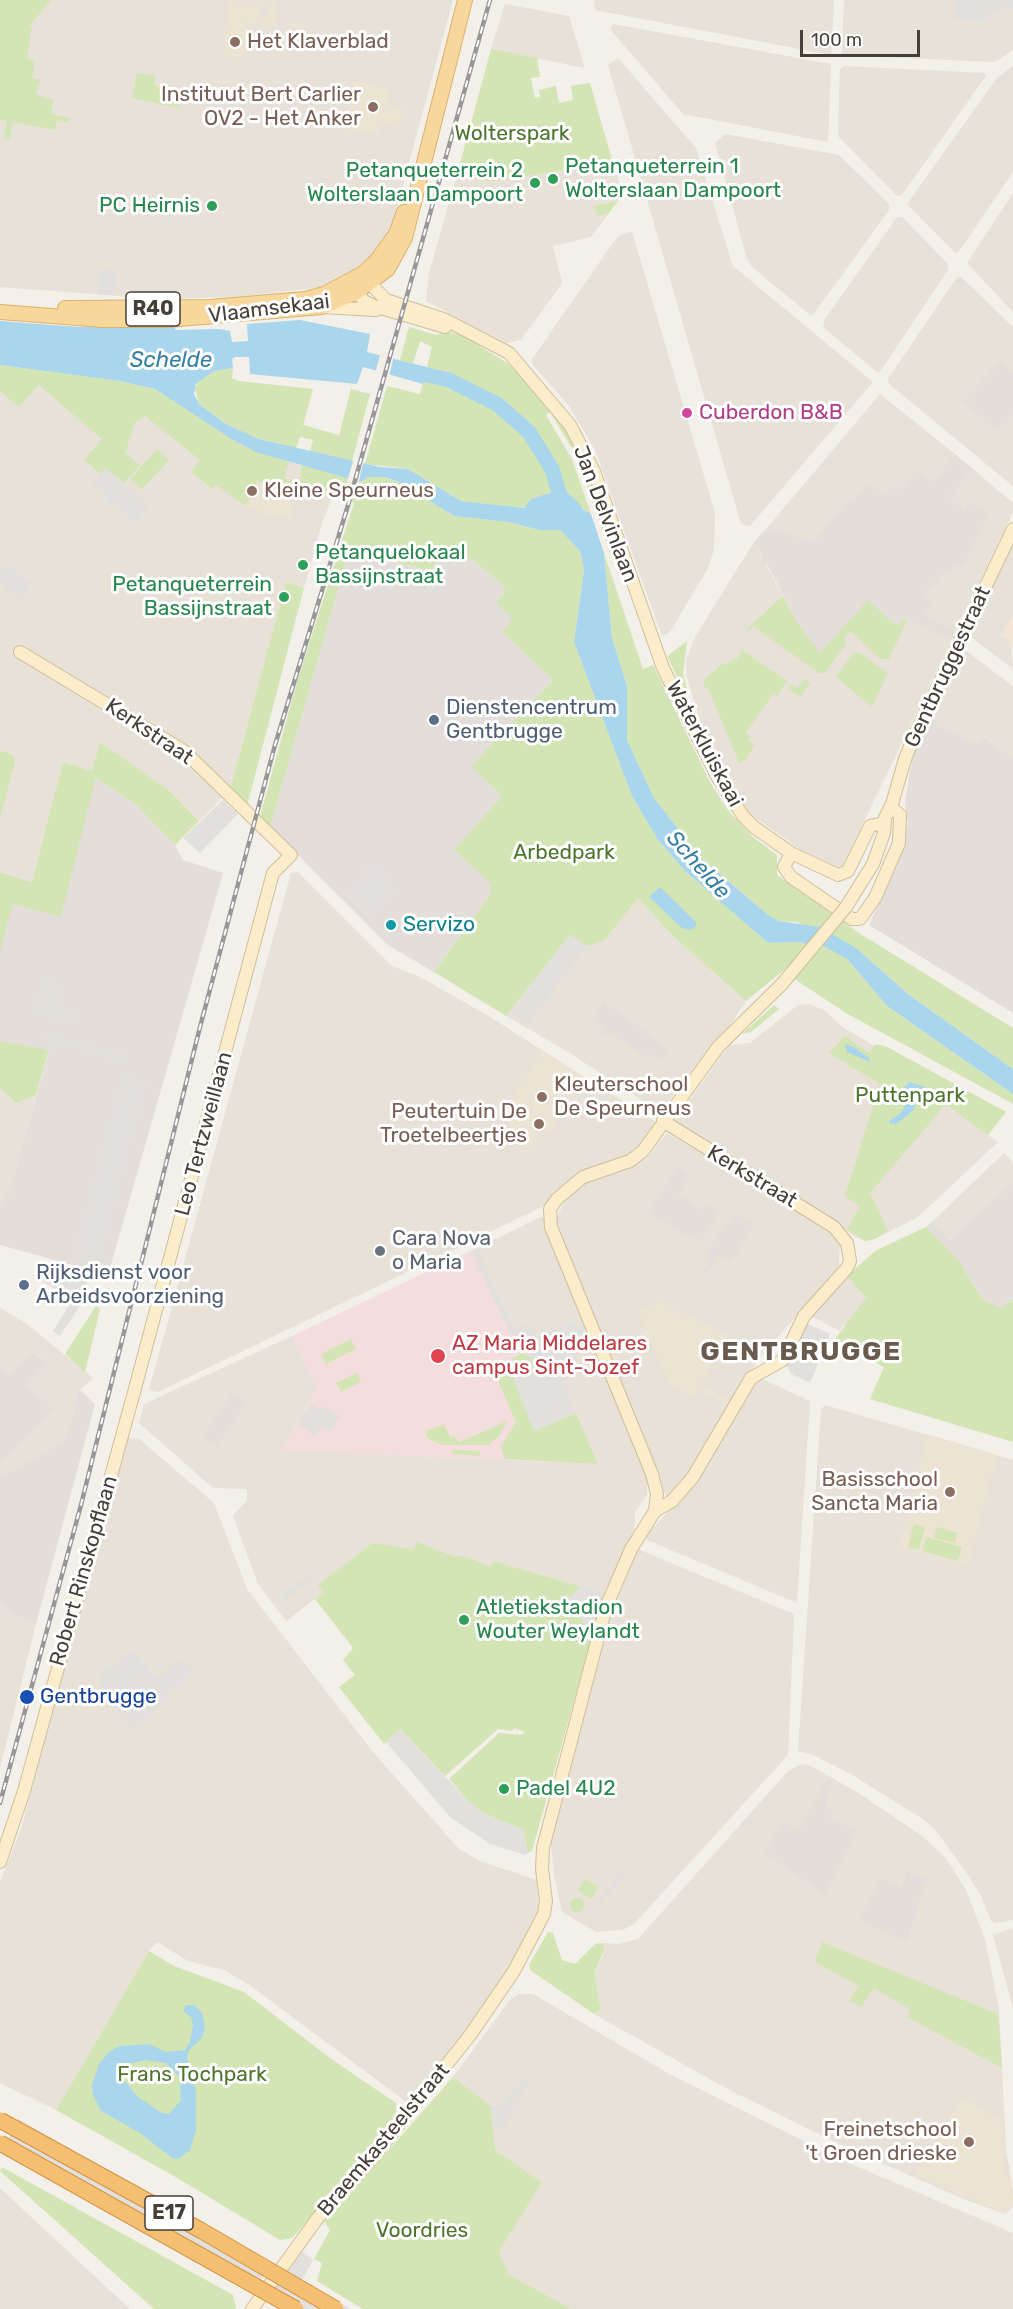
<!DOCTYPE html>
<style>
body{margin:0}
#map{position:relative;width:1013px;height:2309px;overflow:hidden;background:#f3efe9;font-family:Rubik,sans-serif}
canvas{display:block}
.scale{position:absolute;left:800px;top:30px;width:120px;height:27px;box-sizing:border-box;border:3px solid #463f37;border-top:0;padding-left:8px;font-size:18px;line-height:21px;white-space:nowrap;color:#463f37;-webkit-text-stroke:4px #fff;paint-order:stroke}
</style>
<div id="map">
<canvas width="1013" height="2309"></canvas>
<div class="scale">100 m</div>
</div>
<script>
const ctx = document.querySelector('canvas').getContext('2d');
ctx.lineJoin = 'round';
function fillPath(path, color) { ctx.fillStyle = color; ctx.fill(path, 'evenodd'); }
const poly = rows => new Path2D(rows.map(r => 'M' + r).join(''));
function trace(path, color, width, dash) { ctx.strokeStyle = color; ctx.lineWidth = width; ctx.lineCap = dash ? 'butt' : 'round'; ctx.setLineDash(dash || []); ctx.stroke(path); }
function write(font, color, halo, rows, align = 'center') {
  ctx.font = font + ' Rubik,sans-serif'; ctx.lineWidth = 6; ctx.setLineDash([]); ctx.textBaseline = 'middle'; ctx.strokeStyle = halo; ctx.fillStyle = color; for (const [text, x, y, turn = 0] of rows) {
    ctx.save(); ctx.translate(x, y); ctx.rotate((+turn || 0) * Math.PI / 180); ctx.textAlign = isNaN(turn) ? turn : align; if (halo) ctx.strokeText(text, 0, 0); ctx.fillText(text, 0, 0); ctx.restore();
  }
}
fillPath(poly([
 [0,0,453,0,393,222,380,246,368,258,351,272,322,287,236,297,160,299,0,287],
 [594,0,834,0,831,55,595,10],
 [844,0,1013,0,1013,49,999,60,992,62,842,55],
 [505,4,569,16,585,68,491,49],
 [613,24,831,64,828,142,683,114,610,29],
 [618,58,696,148,733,266,873,382,750,526,741,524,608,65],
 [1013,65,1013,172,958,253,955,253,907,204,996,79],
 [844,66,984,73,986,76,901,196,897,196,838,136,840,69],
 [725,134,839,155,889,204,889,210,813,315,810,315,752,267,747,259,715,143],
 [613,163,623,194,591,237,553,246,562,283,521,340,506,343,426,301,429,273,457,175,488,182],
 [1013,193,1013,312,967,263],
 [897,217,902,217,948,264,948,270,880,372,877,372,823,327,825,319],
 [632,232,715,513,714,550,707,570,670,632,662,636,595,450,569,406,533,365,532,359,613,243,620,235],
 [957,277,961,277,1013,327,1013,486,889,384,888,379],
 [0,365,171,398,289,462,340,477,322,523,304,588,286,582,230,790,199,821,170,791,100,743,92,771,63,763,32,882,0,872],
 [880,394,955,454,932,482,886,495,869,482,851,502,848,499,813,541,767,528],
 [973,469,1013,503,1013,512,956,630,923,615,931,599,924,595,944,571,955,565,963,568,987,516,985,515,987,511,965,510,950,497],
 [754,542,791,611,868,600,951,641,843,865,838,867,801,850,749,813,718,763,698,715,687,677,686,660,695,637],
 [1013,543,1013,616,1001,635,1011,641,1013,669,968,635],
 [966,651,1013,686,1013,758,985,737,979,745,929,721,961,652],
 [298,872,392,966,420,977,485,1014,656,1122,635,1152,588,1170,546,1205,158,1392,149,1390,291,873],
 [638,898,674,937,746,1001,725,1033,714,1042,660,1112,565,1050,506,1016,570,935,604,941],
 [809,1004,824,1010,841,1026,874,1046,876,1044,887,1047,1006,1112,988,1135,998,1142,918,1217,875,1239,865,1241,857,1238,802,1200,675,1121,729,1045,750,1043,798,1005],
 [0,1088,16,1103,36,1095,9,1194,0,1205],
 [667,1133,812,1218,840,1241,839,1266,833,1276,774,1341,754,1366,731,1402,700,1384,728,1336,658,1302,647,1332,606,1349,594,1319,577,1327,574,1322,535,1336,530,1323,514,1329,477,1248,541,1217,558,1216,563,1204,589,1178,646,1159],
 [1004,1153,1013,1163,1013,1181,955,1236,948,1240,932,1222],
 [847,1276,866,1298,847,1327,843,1325,840,1331,810,1315],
 [0,1308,27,1324,93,1378,80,1390,64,1441,0,1477,0,1464,54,1409,27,1385,48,1364,44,1360,33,1352,10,1375,0,1364],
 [292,1336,317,1388,282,1450,598,1464,556,1363,594,1348,647,1477,647,1495,635,1512,634,1530,604,1593,493,1561,490,1567,468,1557,467,1559,372,1543,319,1586,324,1592,286,1621,258,1584,233,1516,247,1500,247,1489,213,1488,139,1423,144,1404],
 [652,1343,698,1388,729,1406,690,1476,669,1496,666,1496,611,1360],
 [762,1379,810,1401,797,1603,647,1540,645,1537,698,1479,758,1380],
 [825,1405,1013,1460,1013,1920,995,1923,991,1921,981,1896,966,1872,936,1831,923,1819,851,1774,813,1755,798,1751,821,1409],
 [127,1438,139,1439,214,1503,247,1589,373,1752,459,1849,482,1862,537,1880,539,1911,494,1993,409,2104,248,1984,224,1970,188,1961,157,1942,149,1951,56,2110,0,2083,0,1882,21,1829],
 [640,1550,794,1614,788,1755,634,1924,623,1930,596,1932,562,1912,554,1875,551,1843,615,1599,636,1551],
 [0,1601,12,1614,36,1624,0,1768],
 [802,1764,811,1766,857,1792,922,1836,946,1858,966,1890,985,1939,999,2009,1006,2150,1013,2191,1013,2207,1005,2214,966,2200,854,2151,733,2092,594,2014,601,2009,594,1974,603,1956,605,1948,602,1943,617,1944,638,1939,788,1771],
 [1013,1928,1013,2007,993,1935],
 [518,1994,533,1994,671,2075,851,2164,1013,2233,1013,2309,572,2309,508,2274,498,2251,542,2182,495,2150,491,2106,453,2077,509,2001],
 [0,2188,130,2309,0,2309]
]), '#e7e1d7');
fillPath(poly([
 [1013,616,1013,647,1012,648,1008,646,1011,641,1001,635]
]), '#f4e4d5');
fillPath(poly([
 [1001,361,1013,372,1013,413,998,431,963,402],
 [955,454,973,469,950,497,965,510,971,503,987,511,985,515,988,516,963,568,955,565,950,574,944,572,924,595,932,599,924,615,956,630,951,641,904,618,900,625,889,620,868,601,820,654,798,624,767,564,761,561,763,557,754,542,767,528,813,541,848,499,851,502,869,482,886,495,893,486,900,491,918,469,932,482],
 [349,550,429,571,446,550,465,554,505,587,504,595,513,619,502,632,553,680,472,766,502,796,455,850,492,884,490,895,434,972,388,945,270,827],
 [929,721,978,744,984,737,1013,758,1013,1013,869,925,903,850,908,824,905,802,913,753],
 [96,777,135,804,175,845,183,860,223,873,108,1275,0,1245,0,1205,9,1193,49,1051,0,1041,0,953,13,904,61,916],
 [604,1002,669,1049,660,1061,651,1054,647,1059,611,1033,608,1036,602,1032,604,1028,593,1020],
 [678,1166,689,1176,678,1194,704,1210,708,1203,720,1210,700,1242,648,1214],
 [1013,1181,1013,1297,1002,1308,983,1300,959,1261,926,1227,932,1222,950,1240],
 [734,1213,754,1223,731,1262,719,1255,707,1276,703,1270,709,1260,704,1257],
 [33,1352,48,1364,27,1385,54,1409,0,1464,0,1364,10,1375],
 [80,1390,95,1404,36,1624,12,1614,0,1601,0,1477,64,1441],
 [233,1393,247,1402,217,1445,203,1436],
 [828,1779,833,1782,827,1795,826,1807,832,1811,829,1819,857,1828,825,1895,765,1852,783,1821,799,1830],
 [907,1872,927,1878,907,1942,860,1922,880,1877,901,1888]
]), '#e3deda');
fillPath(poly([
 [228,0,234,0,234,5,252,7,259,3,258,15,261,18,268,16,271,2,277,3,275,27,244,23,244,28,248,29,244,58,223,55],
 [352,81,391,89,389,104,404,109,398,127,382,123,379,135,343,129],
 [228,467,261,485,296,498,291,520,283,516,281,520,251,509,215,485],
 [542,1051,584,1077,549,1133,542,1130,527,1152,502,1113],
 [658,1302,729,1336,701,1384,731,1402,729,1406,698,1388,692,1398,674,1388,668,1381,652,1344,611,1360,606,1349,647,1333,638,1310],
 [927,1434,998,1455,967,1567,899,1546],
 [962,2097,1002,2120,1004,2165,1013,2194,1013,2205,1004,2213,915,2175]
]), '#ece3d3');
fillPath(poly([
 [477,1248,514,1328,530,1323,536,1336,575,1322,577,1327,584,1323,587,1343,592,1344,594,1348,557,1363,598,1464,282,1450,317,1388,292,1336]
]), '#f3dedd');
fillPath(poly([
 [0,0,51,0,29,26,32,27,27,58,35,61,32,78,40,80,36,94,54,100,51,114,69,118,68,123,57,120,55,130,13,122,10,139,4,139,7,121,0,120],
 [491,49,537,58,540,77,531,78,535,98,540,97,539,90,556,86,559,103,573,100,571,86,590,83,613,163,488,182,457,175],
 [137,73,154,75,155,86,181,89,179,108,132,98],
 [618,201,609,213,597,216,594,206],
 [409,327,436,335,448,331,465,337,520,371,567,428,590,473,623,570,610,554,577,457,550,412,546,415,572,459,591,514,560,496,531,499,528,506,521,508,461,501,408,469,365,464,387,386,420,394,432,347,420,341,413,364,400,360],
 [0,365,120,381,155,389,243,446,289,462,284,478,300,482,302,464,360,482,368,477,385,477,399,482,454,516,509,522,539,530,560,530,580,551,584,570,574,642,632,796,658,840,686,872,768,943,799,942,825,947,847,959,887,1006,1013,1094,1013,1104,846,1013,796,980,790,965,746,1001,674,937,638,898,604,941,587,946,570,935,506,1016,434,972,490,895,491,884,454,850,502,796,471,766,553,680,502,632,513,619,496,603,503,595,505,587,465,554,446,550,430,571,349,550,270,827,260,817,261,813,297,682,354,503,313,487,296,498,257,481,246,506,216,485,213,489,191,472,200,460,145,416,135,422,125,453,140,465,124,483,106,468,101,474,84,460,102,439,39,385,19,407,0,391],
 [233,368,232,378,239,381,313,389,303,425,339,435,351,389,370,394,352,461,310,451,313,440,300,437,296,448,259,439,226,424,199,404,195,388,203,377,214,371],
 [157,449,169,460,142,489,130,479],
 [604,553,643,669,653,665,710,782,729,812,753,837,777,855,777,875,859,933,1013,1028,1013,1069,908,994,856,948,797,922,779,921,768,915,700,857,654,798,627,740,627,686,612,638],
 [286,582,304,588,247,806,230,790],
 [783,596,798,624,820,653,868,600,889,620,899,625,903,618,907,620,889,659,881,659,850,631,845,637,845,645,825,673,819,673,753,626,749,631,747,629],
 [687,641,683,674,687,689,684,690,667,656],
 [742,650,787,681,777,696,773,694,745,733,751,737,748,740,755,745,746,759,739,763,708,687,705,688,703,681,723,663,726,665,735,658,737,659],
 [858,652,888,673,872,707,836,677,853,653],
 [805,679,810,683,800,697,788,689,792,685,798,688],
 [100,742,170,791,199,821,175,845,135,804,96,778,61,917,13,904,0,953,0,872,32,882,63,762,92,771],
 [4,751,13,755,15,762,0,817,0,752],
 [774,1005,779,1009,751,1032,742,1034],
 [845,1036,869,1053,876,1044,887,1047,1006,1112,988,1135,946,1104,870,1193,888,1231,875,1239,865,1241,847,1229,860,1206,845,1196,880,1084,829,1053],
 [0,1041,49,1050,36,1095,16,1103,0,1088],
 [926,1227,959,1261,983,1300,1002,1308,1013,1298,1013,1442,870,1399,884,1367,832,1343,866,1298,847,1276,875,1251],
 [96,1306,100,1309,85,1372,65,1354],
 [351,1339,356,1349,326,1364,321,1354],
 [523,1353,535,1360,534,1431,576,1413,598,1464,505,1459,501,1446,516,1422,496,1376,505,1363],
 [357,1373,361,1382,341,1392,336,1383],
 [507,1421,499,1436,489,1445,442,1445,427,1438,425,1432,444,1424,451,1438,454,1436,460,1442],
 [453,1450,480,1451,480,1456,452,1454],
 [914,1524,925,1527,919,1550,908,1547],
 [937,1527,957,1533,955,1543,934,1538],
 [926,1537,962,1547,958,1561,922,1551],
 [417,1542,453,1556,468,1557,490,1567,493,1561,604,1593,532,1851,528,1853,523,1830,485,1814,467,1800,449,1779,499,1733,522,1735,525,1732,514,1728,512,1731,498,1729,445,1776,401,1730,384,1744,339,1687,355,1675,343,1660,353,1648,315,1599,324,1592,318,1585,372,1543,413,1549],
 [585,1879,598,1887,591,1899,578,1890],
 '570 1905a7 7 0 1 1 14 0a7 7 0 1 1-14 0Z',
 [548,1932,553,1933,562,1960,575,1964,595,1944,602,1943,605,1948,594,1974,601,2010,594,2014,530,1970,529,1965],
 [822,1942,998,2014,1002,2068,907,2017,911,2010,874,1988,861,2007,849,2000,859,1986,815,1962],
 [149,1951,174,1966,244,1992,330,2058,396,2103,396,2115,353,2170,292,2238,280,2240,179,2179,56,2110],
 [453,2077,491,2106,495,2150,542,2182,499,2251,508,2274,572,2309,363,2309,317,2281,322,2263,314,2259,330,2230,325,2222],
 [2,2167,233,2295,236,2309,154,2309,0,2171]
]), '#d3e5b4');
fillPath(poly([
 [955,0,1013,0,1013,10,999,9,999,13,989,12,988,20,954,19],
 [99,269,116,270,114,295,98,295],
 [106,468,149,506,135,523,91,485],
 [9,564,32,584,19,600,0,583,0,575],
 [223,800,238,814,200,853,183,838],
 [370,866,375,871,380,866,392,878,388,883,397,891,371,918,346,892],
 [570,935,587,946,528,1024,510,1012],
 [43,980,63,985,54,1019,34,1014],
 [60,1010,79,1015,76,1025,57,1020],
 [42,1033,126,1056,125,1062,41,1039],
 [124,1075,146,1082,98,1262,73,1256],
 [477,1248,514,1328,530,1323,536,1336,575,1322,577,1327,584,1323,587,1343,592,1344,594,1348,557,1363,576,1413,534,1431,510,1370,534,1360,529,1358,530,1351,509,1332,471,1251],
 [56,1261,71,1270,75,1265,93,1274,82,1291,87,1295,60,1336,53,1331,73,1299,42,1281],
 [806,1323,830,1334,810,1383,791,1374,786,1362],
 [311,1404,320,1410,324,1406,340,1417,330,1432,322,1426,315,1436,297,1423],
 [311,1573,314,1578,285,1600,282,1595],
 [581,1586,604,1593,591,1641,583,1622,567,1601],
 [130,1650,159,1679,180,1659,193,1672,135,1730,98,1692,103,1670,118,1662],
 [400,1729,467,1800,485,1814,523,1830,528,1853,525,1855,490,1844,451,1818,386,1742],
 [622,1870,625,1877,590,1914,583,1916,616,1880,617,1873],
 [524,2077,531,2081,514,2106,507,2126,494,2127,491,2106,503,2105],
 [18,2119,271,2262,255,2289,5,2146],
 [299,2249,313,2260,302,2280,351,2309,288,2309,265,2295]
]), '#e2e0dd');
fillPath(poly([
 [300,320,370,334,367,352,426,367,423,384,363,367,357,384,250,374,249,357,235,357,232,359,233,368,214,371,196,384,194,394,199,404,226,424,259,439,380,467,408,469,461,501,524,508,531,499,550,493,560,496,591,514,604,553,612,638,627,686,627,740,654,798,700,857,768,915,779,921,820,927,856,948,908,994,1013,1069,1013,1094,887,1006,847,959,825,947,799,942,768,943,686,872,658,840,632,796,574,642,584,570,580,551,560,530,539,530,509,522,454,516,399,482,385,477,368,477,360,482,256,452,233,440,155,389,120,381,0,365,0,321,79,327,174,327,176,330,219,329,230,331,232,342,248,341,247,324],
 [660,887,696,922,696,926,690,930,682,928,649,897],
 [845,1044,854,1047,869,1058,870,1062,847,1052],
 [909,1082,925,1087,926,1091,917,1095,914,1109,908,1115,896,1124,890,1124,889,1121,901,1113,906,1104,901,1091],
 [186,2005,194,2005,202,2013,205,2028,202,2038,189,2050,187,2057,196,2091,196,2130,190,2150,179,2159,172,2158,140,2133,101,2111,93,2095,92,2085,99,2064,109,2052,119,2046,149,2044,166,2052,185,2050,190,2042,193,2025,191,2017,183,2011],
 [145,2060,166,2063,179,2076,181,2100,169,2114,162,2113,138,2097,123,2079,124,2065]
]), '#a9d6ec');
fillPath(poly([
 [0,318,148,325,148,327,54,325,0,320],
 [381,352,394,356,389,376,375,373],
 [354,458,364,460,358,484,347,482]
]), '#f3efe9');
trace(poly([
 [406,370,449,380,497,404,529,432,552,469,560,496,574,509]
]), '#a9d6ec', 15);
const secondary = poly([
 [363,276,386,300,446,320,509,353,570,425,594,471,663,668,718,778,743,816,754,827,791,853,838,875,848,871,870,826,884,823],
 [352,285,364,301,374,306,445,327],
 [322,307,376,310],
 [791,853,784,867,791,877,852,919,860,919,875,898,899,843,900,815,891,807],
 [846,907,873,864,884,833,885,818,892,804,905,759,916,732,1013,529],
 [655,1511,657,1494,652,1474,551,1227,550,1209,557,1199,583,1177,630,1161,643,1151,718,1047,782,984],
 [0,1862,24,1791,133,1396,273,873,291,855,184,751,20,652],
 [252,2309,317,2219,374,2156,471,2034,514,1971,544,1914,546,1901,542,1869,543,1848,606,1607,631,1549,655,1511,672,1501,693,1477,751,1378,783,1360,804,1316,847,1268,850,1261,847,1243,834,1227,663,1121]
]);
const primary = poly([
 [65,308,210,307,305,299,324,294,362,274,377,260,396,234,404,212],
 [0,312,103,320,167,320,322,307,357,292,388,269,405,238,465,0]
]);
trace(secondary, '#d0be9b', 14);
trace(primary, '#ddb26d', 16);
trace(secondary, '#fbecca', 12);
trace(primary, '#f8d79d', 14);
const rail = poly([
 [0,1803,81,1505,200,1027,275,745,349,502,490,0]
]);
trace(rail, '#979797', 4.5);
trace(rail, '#fff', 2, [7]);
const secondaryBridge = poly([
 [782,984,846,907]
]);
const highwayBridge = poly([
 [0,2120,202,2231,336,2309],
 [0,2143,296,2309]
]);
trace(secondaryBridge, '#d0be9b', 14, []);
trace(highwayBridge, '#d49342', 17, []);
trace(secondaryBridge, '#fbecca', 12);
trace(highwayBridge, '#f5bf72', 15);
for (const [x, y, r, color] of [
 [235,42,6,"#8d6e63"],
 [373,107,6,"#8d6e63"],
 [553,179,6,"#2e9e5b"],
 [535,183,6,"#2e9e5b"],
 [212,206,6,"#2e9e5b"],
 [687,413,6,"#d1479c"],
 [252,491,6,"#8d6e63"],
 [303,565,6,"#2e9e5b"],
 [284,597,6,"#2e9e5b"],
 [434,720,6,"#5c6f8a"],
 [391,925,6,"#0f9aa8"],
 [542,1097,6,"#8d6e63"],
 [539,1124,6,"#8d6e63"],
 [380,1251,6,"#6b7280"],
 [24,1285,6,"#5c6f8a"],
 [438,1356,8,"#e0444e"],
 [950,1492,6,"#8d6e63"],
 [464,1620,6,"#2e9e5b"],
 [27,1697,8,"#1a4fb4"],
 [504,1789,6,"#2e9e5b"],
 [969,2142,6,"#8d6e63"]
]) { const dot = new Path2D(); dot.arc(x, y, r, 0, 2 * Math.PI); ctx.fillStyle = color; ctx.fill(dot); trace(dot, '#fff', 2); }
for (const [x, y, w] of [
 [153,309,54],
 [169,2213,48]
]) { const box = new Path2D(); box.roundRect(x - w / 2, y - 17, w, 34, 4.5); ctx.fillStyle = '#fff'; ctx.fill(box); trace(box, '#463f37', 1.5); }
write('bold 20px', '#463f37', null, [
 ["R40",153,309],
 ["E17",169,2213]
]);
write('21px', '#785e54', '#fff', [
 ["Het Klaverblad",247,42,"left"],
 ["Instituut Bert Carlier",361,95],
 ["OV2 - Het Anker",361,119],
 ["Kleine Speurneus",264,491,"left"],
 ["Kleuterschool",554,1085,"left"],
 ["De Speurneus",554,1109,"left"],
 ["Peutertuin De",527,1112],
 ["Troetelbeertjes",527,1136],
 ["Basisschool",938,1480],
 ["Sancta Maria",938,1504],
 ["Freinetschool",957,2130],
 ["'t Groen drieske",957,2154]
], 'right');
write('21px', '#4e752e', '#fff', [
 ["Wolterspark",512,134],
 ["Arbedpark",564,853],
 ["Puttenpark",910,1096],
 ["Frans Tochpark",192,2075],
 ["Voordries",422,2231]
]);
write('21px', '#27864d', '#fff', [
 ["Petanqueterrein 1",565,167],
 ["Wolterslaan Dampoort",565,191],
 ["Petanqueterrein 2",523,171,"right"],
 ["Wolterslaan Dampoort",523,195,"right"],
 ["PC Heirnis",200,206,"right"],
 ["Petanquelokaal",315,553],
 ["Bassijnstraat",315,577],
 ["Petanqueterrein",272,585,"right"],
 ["Bassijnstraat",272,609,"right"],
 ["Atletiekstadion",476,1608],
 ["Wouter Weylandt",476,1632],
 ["Padel 4U2",516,1789]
], 'left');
write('21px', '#463f37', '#fff', [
 ["Vlaamsekaai",269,309,-7],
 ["Jan Delvinlaan",605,514,69],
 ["Gentbruggestraat",948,667,-65],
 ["Kerkstraat",149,732,34],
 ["Waterkluiskaai",704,744,62],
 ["Leo Tertzweillaan",204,1134,-75],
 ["Kerkstraat",752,1177,31],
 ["Robert Rinskopflaan",84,1571,-74],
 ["Braemkasteelstraat",384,2140,-50]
]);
write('21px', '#b23c85', '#fff', [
 ["Cuberdon B&B",699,413]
], 'left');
write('21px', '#4e5e75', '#fff', [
 ["Dienstencentrum",446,708],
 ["Gentbrugge",446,732],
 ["Rijksdienst voor",36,1273],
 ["Arbeidsvoorziening",36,1297]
], 'left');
write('21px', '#0d838f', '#fff', [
 ["Servizo",403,925]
], 'left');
write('21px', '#5b616d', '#fff', [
 ["Cara Nova",392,1239],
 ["o Maria",392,1263]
], 'left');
write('21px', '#be3a42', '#fff', [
 ["AZ Maria Middelares",452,1344],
 ["campus Sint-Jozef",452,1368]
], 'left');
write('21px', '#164399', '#fff', [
 ["Gentbrugge",40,1697]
], 'left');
write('italic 22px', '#347ea4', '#fff', [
 ["Schelde",171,361],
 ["Schelde",698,865,48]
]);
ctx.letterSpacing = '1.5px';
write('bold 27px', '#695c4f', '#fff', [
 ["GENTBRUGGE",801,1352]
]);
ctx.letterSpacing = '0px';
</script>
